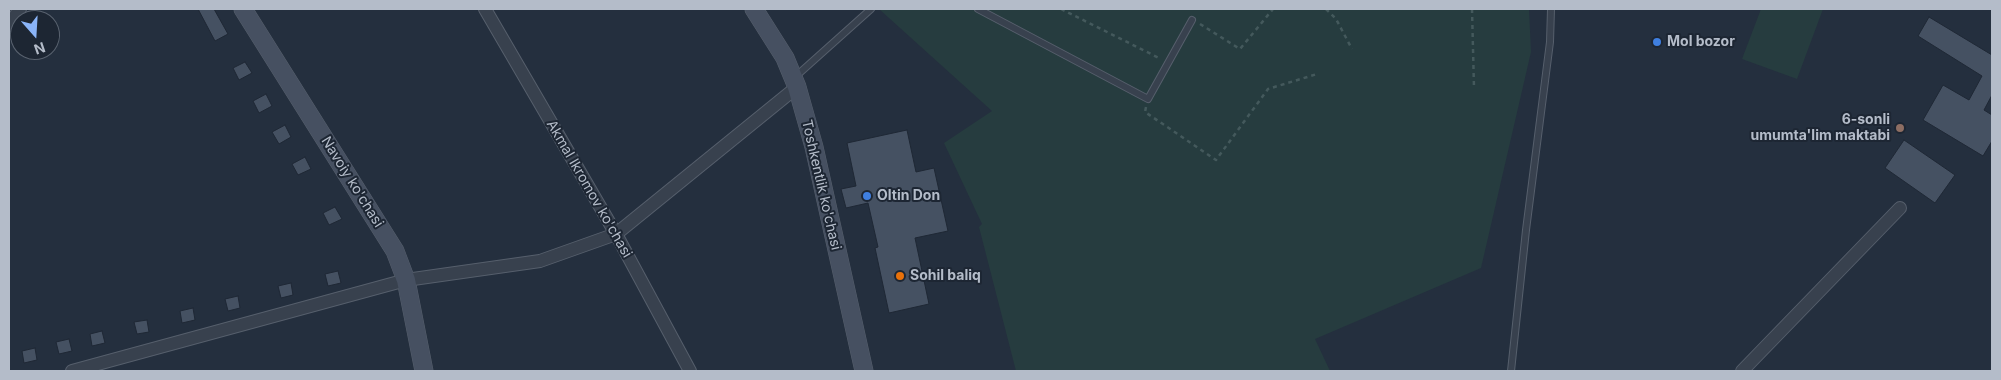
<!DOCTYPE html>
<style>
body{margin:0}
#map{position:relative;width:2001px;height:380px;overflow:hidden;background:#242f3e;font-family:Inter,sans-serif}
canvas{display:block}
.frame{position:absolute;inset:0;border:10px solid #b4bcc9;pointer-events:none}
.north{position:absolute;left:10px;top:10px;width:50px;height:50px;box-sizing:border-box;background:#1d2633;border:1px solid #59626f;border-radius:50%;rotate:161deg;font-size:14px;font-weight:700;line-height:20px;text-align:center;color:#b4bcc9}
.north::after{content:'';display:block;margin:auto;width:18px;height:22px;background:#8ab4f8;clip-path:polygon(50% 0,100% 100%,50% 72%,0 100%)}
</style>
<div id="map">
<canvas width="2001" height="380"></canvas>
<div class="frame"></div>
<div class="north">N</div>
</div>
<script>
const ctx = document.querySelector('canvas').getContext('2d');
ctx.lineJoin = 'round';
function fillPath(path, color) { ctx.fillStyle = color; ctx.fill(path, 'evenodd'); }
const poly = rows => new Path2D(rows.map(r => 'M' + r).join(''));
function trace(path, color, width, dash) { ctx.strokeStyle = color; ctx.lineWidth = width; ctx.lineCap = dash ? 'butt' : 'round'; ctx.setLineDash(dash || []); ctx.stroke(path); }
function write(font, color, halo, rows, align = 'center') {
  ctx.font = font + ' Inter,sans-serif'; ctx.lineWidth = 4; ctx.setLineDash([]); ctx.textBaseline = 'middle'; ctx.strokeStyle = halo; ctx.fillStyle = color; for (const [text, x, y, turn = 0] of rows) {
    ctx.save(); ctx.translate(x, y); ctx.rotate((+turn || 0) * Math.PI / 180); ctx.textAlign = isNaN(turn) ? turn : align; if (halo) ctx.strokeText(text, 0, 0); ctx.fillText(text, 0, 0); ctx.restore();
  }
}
fillPath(poly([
 [879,9,1529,9,1531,52,1481,268,1315,339,1330,371,1016,371,979,227,982,224,944,143,992,111],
 [1761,9,1823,9,1797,79,1742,59]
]), '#263c3f');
const building = poly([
 [198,9,214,9,228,34,215,41,198,9],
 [1929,17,1992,55,1992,95,1984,110,1992,115,1992,141,1983,156,1923,120,1943,85,1969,100,1982,76,1918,36,1929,17],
 [245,62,252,73,239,80,233,68,245,62],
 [266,94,272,106,259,113,253,101,266,94],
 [285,125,291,137,279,144,272,132,285,125],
 [907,130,916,172,934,168,948,231,915,238,929,304,889,313,875,248,878,247,868,203,846,208,841,189,856,186,847,143,907,130],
 [1904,140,1955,175,1935,203,1885,168,1904,140],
 [305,157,311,169,298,175,292,164,305,157],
 [335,207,342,219,329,225,323,213,335,207],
 [338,271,341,283,328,286,325,274,338,271],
 [291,283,293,295,281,298,278,286,291,283],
 [238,296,240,308,228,311,225,299,238,296],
 [193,308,195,320,182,323,180,311,193,308],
 [147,320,149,332,137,334,134,322,147,320],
 [102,331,105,343,92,346,90,334,102,331],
 [69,339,72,351,59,354,56,342,69,339],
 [35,348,37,360,24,363,22,351,35,348]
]);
fillPath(building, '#455162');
trace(building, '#1f2835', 1);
const lane = poly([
 [978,9,1148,99,1192,20],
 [795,77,871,9],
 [1511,371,1526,230,1550,42,1551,9]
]);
const street = poly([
 [485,9,616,234,690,371],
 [9,25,20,9],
 [72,371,406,280,540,261,616,234,797,87],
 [1742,371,1900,208]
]);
const secondary = poly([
 [243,9,395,251,406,280,424,371],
 [754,9,785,58,797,87,814,147,864,371]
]);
trace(lane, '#565f6c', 8);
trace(street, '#565f6c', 14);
trace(secondary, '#565f6c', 19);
trace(poly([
 [1061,9,1161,59],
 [1326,9,1336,19,1352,49],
 [1472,9,1474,88],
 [1200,24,1240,49,1273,9],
 [1146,107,1145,112,1216,160,1268,89,1317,74]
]), '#44595c', 2.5, [4, 4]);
trace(lane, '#38414e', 6);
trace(street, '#38414e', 12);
trace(secondary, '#465061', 18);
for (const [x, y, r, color] of [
 [1657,42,5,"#3f7fe0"],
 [1900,128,5,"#8d6e63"],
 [867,196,5,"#3f7fe0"],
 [900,276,5,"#e8710a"]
]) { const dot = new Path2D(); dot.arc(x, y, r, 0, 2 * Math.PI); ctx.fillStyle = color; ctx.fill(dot); trace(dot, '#1d2633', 2); }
write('bold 14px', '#b4bcc9', '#1d2633', [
 ["Mol bozor",1667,42],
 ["6-sonli",1890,120,"right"],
 ["umumta'lim maktabi",1890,136,"right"],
 ["Oltin Don",877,196],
 ["Sohil baliq",910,276]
], 'left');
write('14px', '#b4bcc9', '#1d2633', [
 ["Navoiy ko'chasi",352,182,58],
 ["Toshkentlik ko'chasi",821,185,77],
 ["Akmal Ikromov ko'chasi",589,189,60]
]);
</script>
